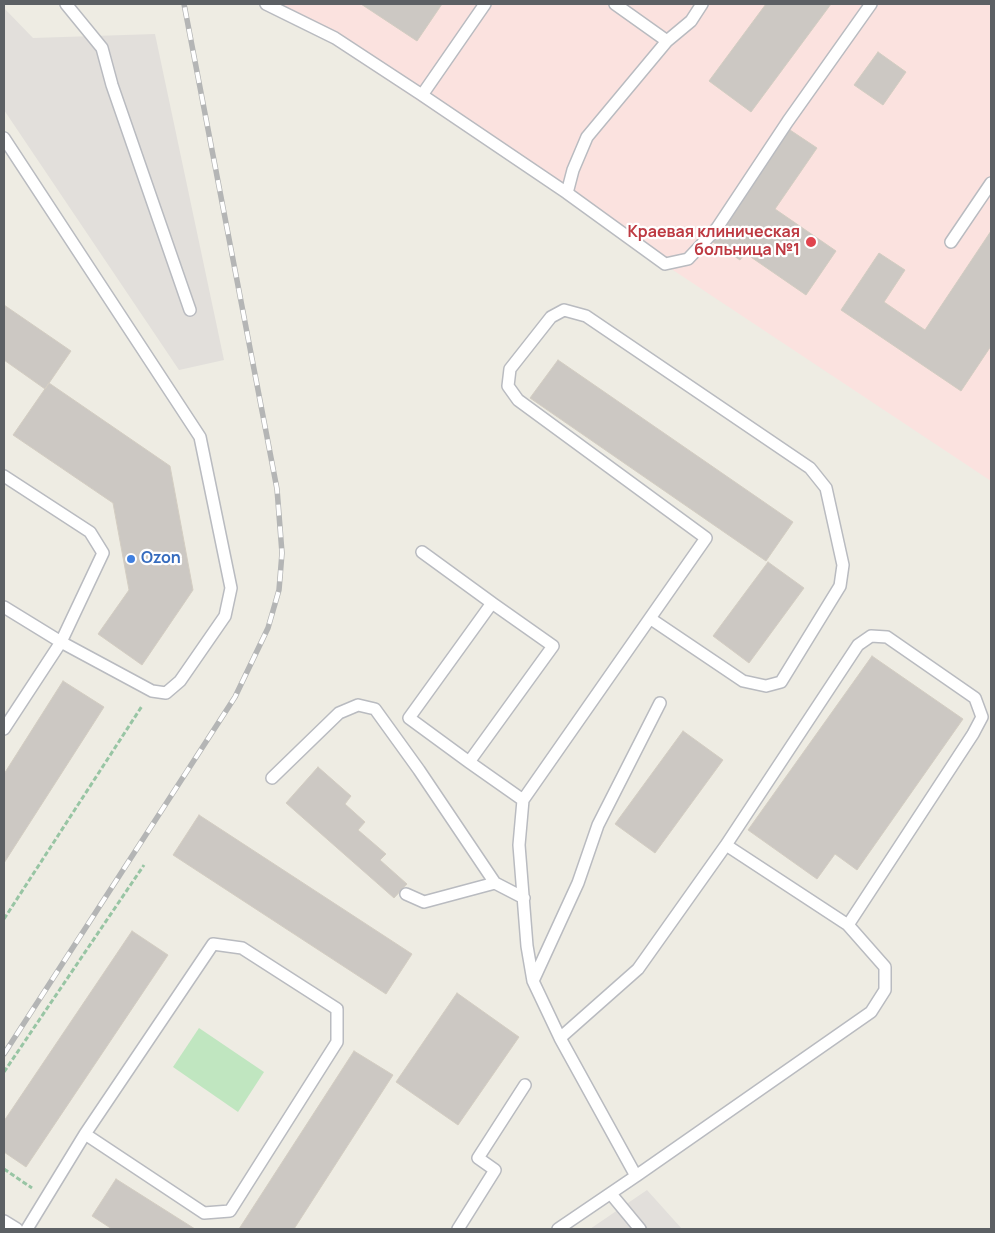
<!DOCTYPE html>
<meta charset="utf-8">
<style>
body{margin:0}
#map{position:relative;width:995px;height:1233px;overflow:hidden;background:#eeece3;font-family:Manrope,sans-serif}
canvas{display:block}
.frame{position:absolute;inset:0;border:5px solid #5c6064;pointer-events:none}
</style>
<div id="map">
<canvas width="995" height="1233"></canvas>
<div class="frame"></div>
</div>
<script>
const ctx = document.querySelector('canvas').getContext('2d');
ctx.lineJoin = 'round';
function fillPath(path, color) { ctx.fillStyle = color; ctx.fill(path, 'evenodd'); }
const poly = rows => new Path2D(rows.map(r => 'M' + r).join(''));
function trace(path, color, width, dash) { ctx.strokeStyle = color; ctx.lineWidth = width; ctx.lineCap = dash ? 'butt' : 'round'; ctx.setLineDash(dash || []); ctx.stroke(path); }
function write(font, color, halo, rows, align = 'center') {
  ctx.font = font + ' Manrope,sans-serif'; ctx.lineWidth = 4.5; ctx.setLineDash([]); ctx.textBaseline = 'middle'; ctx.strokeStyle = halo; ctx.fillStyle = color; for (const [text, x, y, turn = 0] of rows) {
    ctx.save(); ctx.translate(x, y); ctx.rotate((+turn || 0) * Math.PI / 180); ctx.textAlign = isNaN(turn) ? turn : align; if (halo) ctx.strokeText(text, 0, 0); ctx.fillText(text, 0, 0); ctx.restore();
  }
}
fillPath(poly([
 [4,8,33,38,155,34,224,360,179,370,4,110],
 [647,1190,682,1229,590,1229]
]), '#e2dfdb');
fillPath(poly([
 [272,4,991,4,991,481]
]), '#fbe2df');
fillPath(poly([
 [199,1028,264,1072,238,1112,173,1067]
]), '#c0e6c0');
const building = poly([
 [361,4,442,4,417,41,361,4],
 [766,4,831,4,751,112,709,81,766,4],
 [878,52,906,72,883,105,854,85,878,52],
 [787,128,817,148,775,209,836,251,806,295,745,253,740,260,710,240,787,128],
 [991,231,991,346,961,391,841,310,879,253,905,270,884,302,925,330,991,231],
 [4,305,71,351,45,389,4,360,4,305],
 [558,360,793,522,766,561,530,398,558,360],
 [49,383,170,466,193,590,142,665,98,634,129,590,113,503,13,435,49,383],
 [768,562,804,588,749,663,713,636,768,562],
 [872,656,963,719,857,870,835,854,817,879,748,830,872,656],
 [63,681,104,707,4,863,4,774,63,681],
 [683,731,723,760,655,853,615,824,683,731],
 [318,767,351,796,345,804,365,822,358,830,386,854,380,860,407,884,394,898,286,803,318,767],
 [199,815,412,954,386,994,173,855,199,815],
 [132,931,168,955,26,1167,4,1152,4,1121,132,931],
 [457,993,519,1037,458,1125,396,1082,457,993],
 [354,1051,393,1075,294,1229,239,1229,354,1051],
 [116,1179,195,1229,112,1229,92,1216,116,1179]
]);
fillPath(building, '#ccc8c3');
trace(building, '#d3cdc2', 1);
const service = poly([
 [66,4,102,48,112,85,190,310],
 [266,4,335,38,422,95],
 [485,4,422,95,567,193],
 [615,4,667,41,691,21,702,4],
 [667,41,587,137,573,170,567,193,665,264,688,259,717,228,788,121,871,4],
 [4,138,200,437,231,588,225,616,180,681,166,693,152,691,61,642,4,607],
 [951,242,991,183],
 [4,476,90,532,103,553,61,642,4,729],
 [422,552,492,603],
 [469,762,553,646,492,603,409,718,469,762,523,800],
 [272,778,339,713,358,705,375,709,419,770,495,883,524,898],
 [726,845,858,645,871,636,887,637,975,698,982,717,973,734,848,925],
 [406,894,424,902,495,883],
 [533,981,578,883,598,825,660,703],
 [560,1038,638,969,726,845,848,925,885,967,885,990,871,1012,636,1176],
 [611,1194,640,1229],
 [4,1221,17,1229],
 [27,1229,85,1134,213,944,242,948,337,1009,337,1042,230,1211,204,1213,85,1134],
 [458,1229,495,1170,478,1158,525,1085],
 [558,1229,636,1176,560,1038,533,981,527,946,519,845,523,800,706,538,518,400,508,386,510,369,551,317,564,310,586,316,810,468,826,488,843,565,840,586,781,682,766,686,743,681,651,619]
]);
trace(service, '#b9bbc0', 14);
trace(poly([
 [4,919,142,706],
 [4,1072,144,865],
 [4,1169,32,1188]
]), '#98c5a4', 3, [5, 2.5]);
trace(service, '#fff', 11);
const rail = poly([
 [4,1054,235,697,268,628,279,590,282,553,277,489,184,4]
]);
trace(rail, '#b4b5b5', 5.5);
trace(rail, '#fff', 4, [11]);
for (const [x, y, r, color] of [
 [811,242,6,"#e0444e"],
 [131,559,5,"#3f7fe0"]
]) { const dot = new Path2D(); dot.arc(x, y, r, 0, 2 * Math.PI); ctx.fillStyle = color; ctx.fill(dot); trace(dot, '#fff', 2); }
write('bold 16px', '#be3a42', '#fff', [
 ["Краевая клиническая",800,233],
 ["больница №1",800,251]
], 'right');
write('bold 16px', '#366cbe', '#fff', [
 ["Ozon",141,559]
], 'left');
</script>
